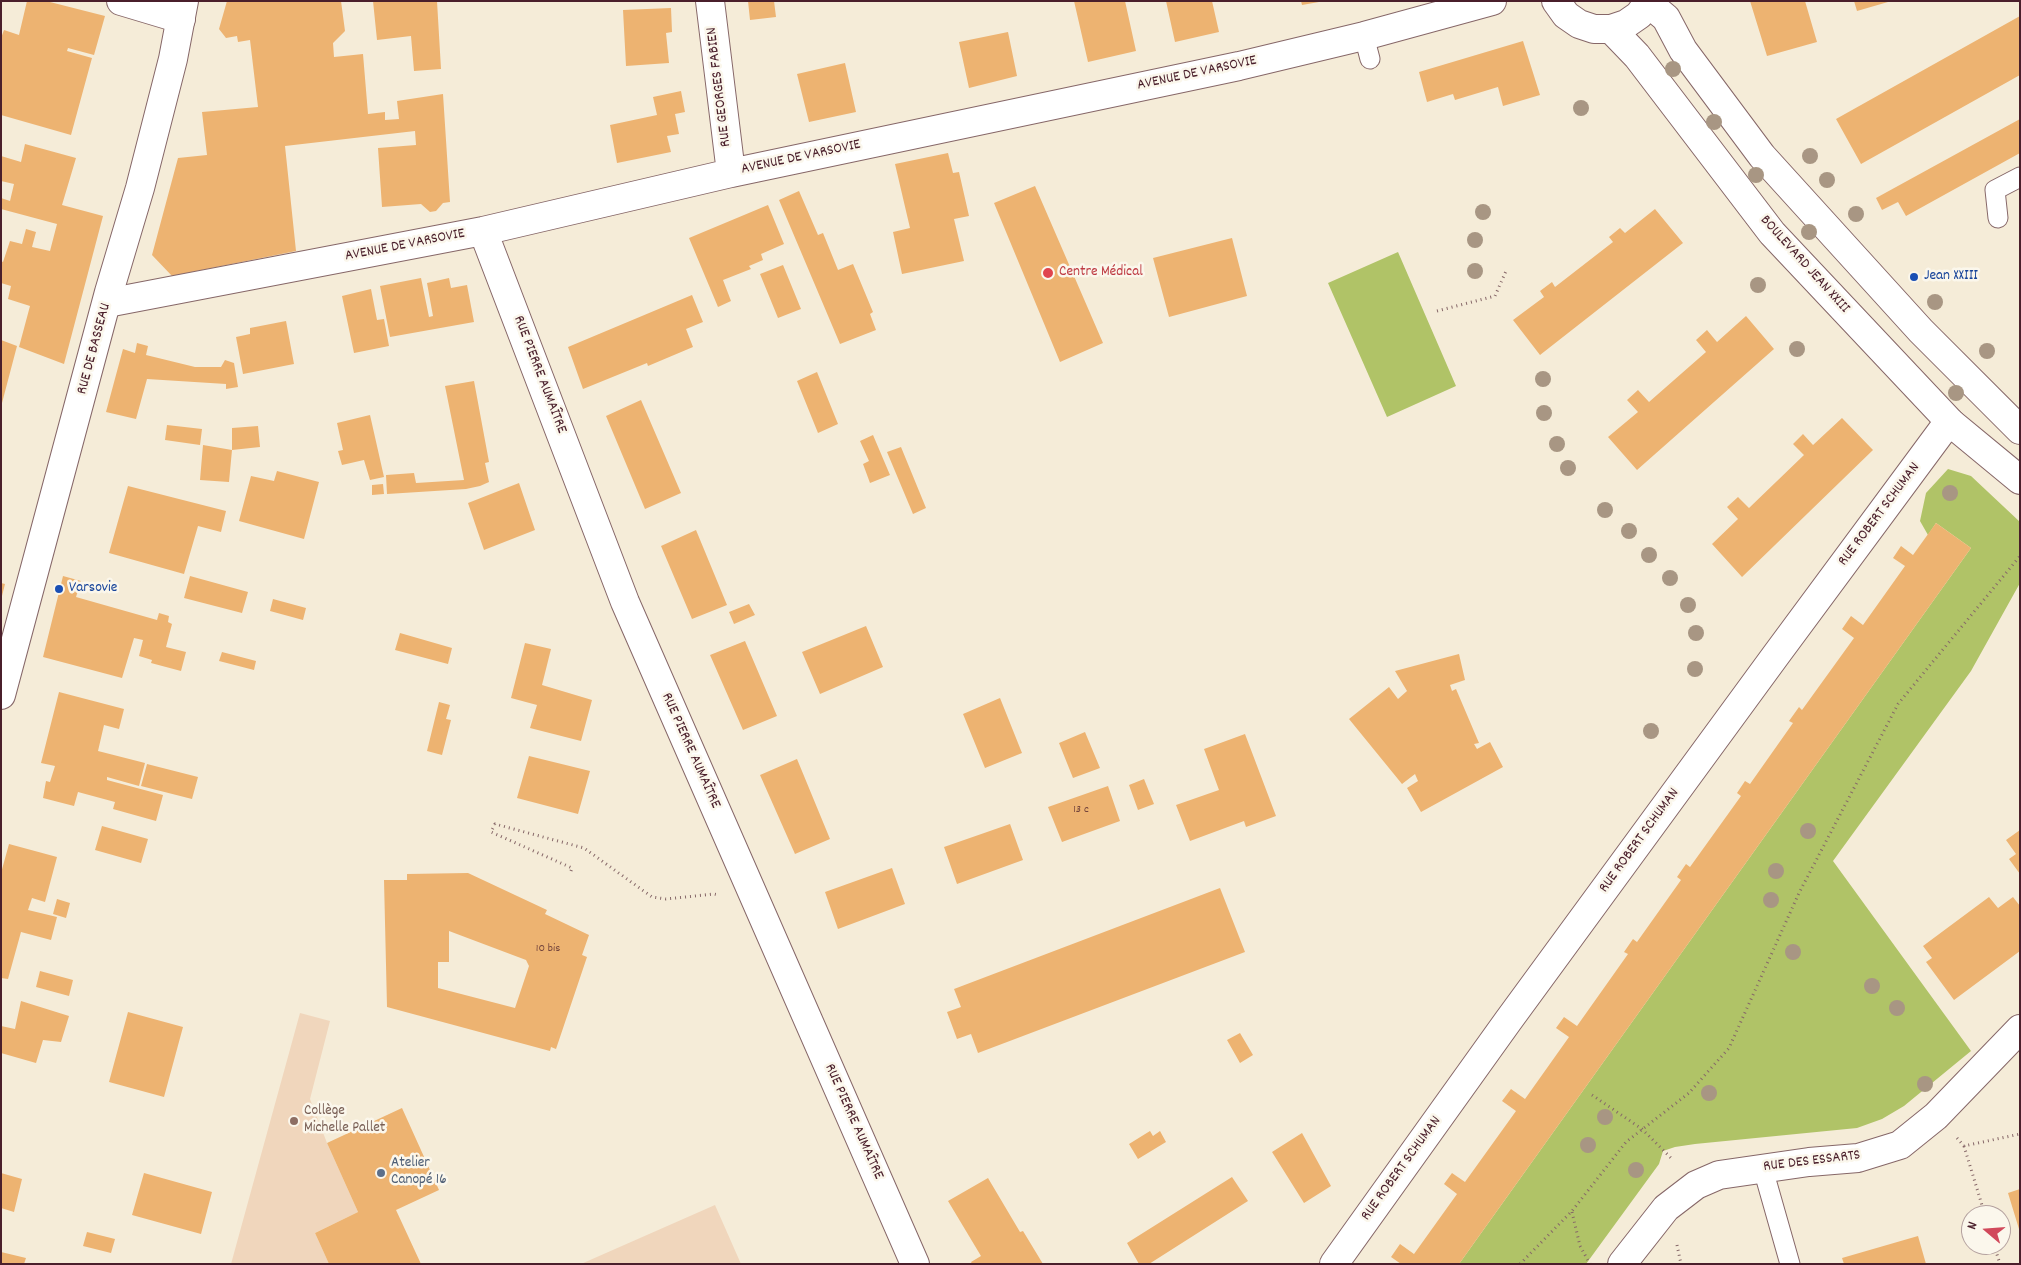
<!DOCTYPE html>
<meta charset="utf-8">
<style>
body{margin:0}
#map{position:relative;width:2021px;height:1265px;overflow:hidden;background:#f5ecd8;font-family:Dekko,sans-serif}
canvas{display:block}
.frame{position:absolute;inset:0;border:2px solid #4a1f2b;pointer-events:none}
.north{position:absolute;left:1961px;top:1205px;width:50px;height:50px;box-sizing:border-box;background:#fbf7ec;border:1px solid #b4a19f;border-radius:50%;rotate:288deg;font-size:14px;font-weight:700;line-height:20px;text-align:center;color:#4a1f2b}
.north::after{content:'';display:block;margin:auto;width:18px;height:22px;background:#d1495b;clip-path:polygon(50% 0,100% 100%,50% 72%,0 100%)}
</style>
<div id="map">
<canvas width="2021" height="1265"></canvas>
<div class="frame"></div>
<div class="north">N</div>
</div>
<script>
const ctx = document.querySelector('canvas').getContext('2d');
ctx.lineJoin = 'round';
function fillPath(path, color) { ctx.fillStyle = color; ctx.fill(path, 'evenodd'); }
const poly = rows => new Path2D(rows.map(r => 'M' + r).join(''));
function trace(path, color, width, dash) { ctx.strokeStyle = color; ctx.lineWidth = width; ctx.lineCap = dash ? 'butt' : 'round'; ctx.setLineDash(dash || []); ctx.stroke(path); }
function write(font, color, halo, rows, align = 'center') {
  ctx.font = font + ' Dekko,sans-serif'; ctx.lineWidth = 5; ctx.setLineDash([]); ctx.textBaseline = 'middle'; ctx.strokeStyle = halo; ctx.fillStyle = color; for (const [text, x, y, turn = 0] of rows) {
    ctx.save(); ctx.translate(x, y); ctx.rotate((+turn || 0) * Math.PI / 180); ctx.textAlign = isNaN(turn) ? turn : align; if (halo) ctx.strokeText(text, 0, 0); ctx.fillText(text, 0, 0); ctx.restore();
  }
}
fillPath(poly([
 [300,1013,330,1021,310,1099,327,1143,358,1212,315,1233,329,1264,231,1264],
 [715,1205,741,1264,581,1264]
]), '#f0d6bc');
fillPath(poly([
 [1398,252,1456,386,1387,417,1328,283],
 [1948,469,1971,476,2020,522,2020,583,1971,671,1833,861,1971,1051,1904,1106,1882,1119,1857,1128,1695,1144,1675,1147,1663,1151,1659,1164,1586,1264,1459,1264,1971,548,1936,523,1928,535,1920,521,1926,493]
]), '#b0c367');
fillPath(poly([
 [27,1,46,1,105,16,94,55,68,48,67,51,92,58,71,135,1,115,1,38,4,30,19,35],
 [227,1,341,1,345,31,333,43,334,57,363,54,368,114,385,112,385,120,399,119,397,101,443,94,450,202,443,203,436,211,430,212,421,204,382,207,378,148,416,145,415,131,285,146,296,251,172,276,152,255,178,158,207,155,202,112,258,107,250,40,238,42,237,36,226,38,219,29],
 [373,1,437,1,441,69,414,71,411,36,377,40],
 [748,1,774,1,776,17,750,20],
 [1074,1,1125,1,1136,51,1088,62],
 [1166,1,1212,1,1219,32,1175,42],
 [1301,1,1319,1,1319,2,1302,5],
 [1750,1,1805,1,1817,42,1767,56],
 [1854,1,1888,1,1888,2,1857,11],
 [671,8,672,32,666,33,669,63,626,66,623,10],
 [2020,16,2020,75,1861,164,1836,119],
 [1008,32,1017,76,969,88,959,42],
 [1523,41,1540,95,1503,106,1498,87,1455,100,1453,94,1427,102,1419,72],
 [845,63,856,112,809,122,797,74],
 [681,91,685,112,675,114,679,134,667,136,671,152,617,163,610,125,657,115,653,97],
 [2020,119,2020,153,1906,216,1898,202,1882,210,1876,198],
 [25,144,76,158,62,205,103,216,64,364,19,347,30,306,8,299,11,286,1,283,1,261,3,262,10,241,22,244,26,229,36,232,32,247,50,251,57,224,1,209,1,198,10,201,14,184,1,181,1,156,21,162],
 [948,153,953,173,959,172,969,216,954,219,964,261,902,274,893,232,910,228,895,164],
 [1035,186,1103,343,1060,362,994,203],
 [799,191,818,235,823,233,838,270,853,264,873,312,870,314,876,330,840,344,779,200],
 [768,205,784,244,761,254,763,260,749,266,751,269,723,280,731,301,718,307,689,238],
 [1655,209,1683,243,1540,355,1513,320,1544,297,1540,291,1552,282,1555,287,1613,242,1609,237,1620,228,1625,233],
 [1232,238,1247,296,1169,317,1153,258],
 [783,265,801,309,778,318,760,274],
 [421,278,429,317,433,316,427,283,449,278,451,288,467,285,474,322,390,337,380,286],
 [371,289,377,320,384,319,389,346,354,353,342,296],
 [692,295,703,322,686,329,693,347,648,366,647,363,583,389,568,347],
 [1746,316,1774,349,1637,470,1608,437,1638,412,1627,400,1638,390,1649,402,1706,352,1696,340,1707,330,1717,342],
 [286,321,294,364,243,374,236,337,250,334,250,328],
 [1,340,17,346,2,403,1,402],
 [137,343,148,346,146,355,195,367,221,367,225,360,234,363,238,387,226,389,226,384,147,379,136,419,106,412,123,349,135,353],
 [817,372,838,424,818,433,797,381],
 [474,381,489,462,485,463,489,482,480,486,466,489,387,494,386,475,414,473,416,483,464,480,445,386],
 [641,400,681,493,645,509,606,416],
 [370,415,384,477,370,480,364,460,342,465,338,451,343,450,337,423],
 [1842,418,1873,450,1742,577,1712,544,1738,519,1727,507,1738,497,1749,508,1804,455,1793,444,1803,434,1813,445],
 [167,425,202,429,200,445,165,440],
 [258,426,260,447,232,450,229,482,200,480,203,445,232,450,232,428],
 [873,435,890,475,870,483,863,464,869,461,860,441],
 [901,447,926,508,913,514,887,452],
 [277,471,319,482,304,539,239,521,251,476,274,481],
 [519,483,535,530,484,550,468,503],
 [383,484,384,494,372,495,372,485],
 [128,486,226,511,221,532,198,526,184,574,109,553],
 [1936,523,1971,548,1459,1264,1401,1264,1391,1257,1400,1244,1414,1254,1457,1194,1444,1184,1452,1173,1465,1182,1516,1111,1502,1101,1511,1089,1525,1099,1569,1037,1556,1028,1564,1017,1577,1026,1628,954,1624,952,1633,939,1637,942,1681,880,1677,877,1686,864,1690,867,1741,796,1737,793,1745,781,1750,784,1793,723,1789,721,1799,707,1802,710,1854,638,1842,629,1851,616,1863,625,1905,566,1893,558,1901,546,1913,555],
 [696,530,727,605,692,619,661,546],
 [63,576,81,581,76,597,157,620,159,613,169,616,168,622,172,624,166,647,186,652,181,671,151,663,152,660,139,656,143,640,134,638,122,678,43,657],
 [190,576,248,592,242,613,184,598],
 [1,583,5,584,2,596,1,596],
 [273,599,306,608,303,620,270,611],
 [749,604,755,615,734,624,729,612],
 [866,626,883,667,820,694,802,652],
 [400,633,452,648,448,664,395,650],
 [745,641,777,716,743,730,710,655],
 [525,643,551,649,542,685,592,700,581,741,530,728,537,705,511,698],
 [222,652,256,661,254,670,219,661],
 [1459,654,1465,680,1450,685,1452,691,1456,689,1479,743,1474,744,1477,749,1490,742,1503,767,1421,812,1407,788,1418,781,1415,774,1402,784,1349,719,1389,687,1398,699,1407,691,1395,671],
 [59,692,124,709,119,729,104,725,98,751,145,763,139,786,107,777,107,780,163,795,156,821,113,809,115,802,78,792,74,806,43,798,46,781,50,782,55,766,41,763],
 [1000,698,1022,753,985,768,963,714],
 [439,702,450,705,446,719,451,720,442,755,427,751],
 [1085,732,1100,768,1073,778,1059,743],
 [1245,734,1276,816,1246,827,1244,821,1190,841,1176,805,1219,790,1204,749],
 [529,756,590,771,578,814,517,798],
 [797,759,830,839,795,854,760,775],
 [147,764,198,777,192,799,141,786],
 [1144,779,1154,804,1138,810,1129,785],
 [1108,786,1120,821,1062,842,1048,807],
 [1010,824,1023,860,957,884,944,847],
 [102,826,148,839,141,863,95,850],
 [2020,830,2020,874,2009,859,2016,854,2006,840],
 [9,844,57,857,45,902,32,898,28,910,57,917,51,940,21,932,8,979,1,978,1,873],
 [892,868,905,904,838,929,825,892],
 [468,873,547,910,545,914,589,935,582,955,587,957,556,1049,551,1047,550,1051,387,1007,384,880,407,880,407,874],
 [449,931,526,960,529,966,515,1008,438,988,438,962,449,962],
 [1220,888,1245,952,978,1053,971,1034,957,1039,947,1012,961,1007,954,989],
 [1989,897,1998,908,2013,897,2020,906,2020,951,1954,1000,1926,962,1932,958,1923,946],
 [57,899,70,903,66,918,53,914],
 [40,971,73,980,69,996,36,987],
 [21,1001,69,1016,61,1042,43,1040,36,1063,1,1053,1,1026,15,1029],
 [128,1012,183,1027,164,1097,109,1082],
 [1240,1033,1253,1055,1240,1063,1227,1040],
 [402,1108,439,1190,396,1210,421,1264,329,1264,315,1233,358,1212,327,1143],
 [1150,1131,1153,1136,1160,1131,1166,1142,1138,1159,1129,1144],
 [1302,1133,1331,1186,1304,1203,1272,1152],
 [1,1173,22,1179,14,1212,1,1208],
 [144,1173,212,1192,201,1234,132,1215],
 [1232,1177,1248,1201,1149,1264,1139,1264,1127,1243],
 [988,1178,1020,1232,1023,1231,1043,1264,972,1264,971,1262,981,1256,948,1201],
 [2020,1189,2020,1228,2019,1229,2008,1193],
 [87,1232,115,1239,111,1253,83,1246],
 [1918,1236,1926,1264,1844,1264,1842,1258],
 [1,1252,26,1258,24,1264,1,1264]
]), '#edb371');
const service = poly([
 [1364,36,1370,59],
 [1998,218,1995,190,2020,177],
 [1763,1169,1790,1264]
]);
const minor = poly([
 [121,1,181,19],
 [710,1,731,173],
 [483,231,625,602,915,1264],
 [107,303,483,231,731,173,1239,66,1364,36,1492,1],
 [1334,1264,1508,1021,1776,655,1941,432,1951,423],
 [1622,1264,1666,1208,1696,1185,1719,1175,1809,1162,1858,1158,1900,1145,1936,1116,2020,1029]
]);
const tertiary = poly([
 [1,695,109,292,140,188,173,59,184,1]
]);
const secondary = poly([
 [1556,1,1566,15,1579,24,1594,29,1611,29,1626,24,1639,15,1649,1],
 [1648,3,1666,18,1683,50,1762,156,1921,331,2020,430],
 [1611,29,1637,56,1772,233,1951,423,2020,480]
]);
trace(service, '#866768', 21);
trace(minor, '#866768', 30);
trace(tertiary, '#866768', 30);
trace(secondary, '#866768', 30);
trace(poly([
 [1437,311,1495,296,1506,271],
 [571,871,572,868,491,832,495,824,584,848,652,897,666,899,714,894,719,895],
 [1592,1095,1642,1129,1672,1159],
 [1957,1138,1964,1146,2020,1134],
 [1964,1146,1985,1215],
 [1572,1212,1580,1246,1590,1264],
 [1677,1245,1681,1264],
 [1994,1245,2000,1264],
 [1520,1264,1572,1211,1626,1142,1689,1093,1729,1048,1799,893,1898,704,2020,556]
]), '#866768', 3, [1, 4]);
trace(service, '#fff', 19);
trace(minor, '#fff', 28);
trace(tertiary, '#fff', 28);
trace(secondary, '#fff', 28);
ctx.fillStyle = '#a89683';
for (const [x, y] of [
 [1673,69],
 [1581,108],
 [1714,122],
 [1810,156],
 [1756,175],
 [1827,180],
 [1483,212],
 [1856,214],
 [1809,232],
 [1475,240],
 [1475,271],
 [1758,285],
 [1935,302],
 [1797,349],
 [1987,351],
 [1543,379],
 [1956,393],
 [1544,413],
 [1557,444],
 [1568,468],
 [1950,493],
 [1605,510],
 [1629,531],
 [1649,555],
 [1670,578],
 [1688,605],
 [1696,633],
 [1695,669],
 [1651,731],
 [1808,831],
 [1776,871],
 [1771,900],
 [1793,952],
 [1872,986],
 [1897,1008],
 [1925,1084],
 [1709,1093],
 [1605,1117],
 [1588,1145],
 [1636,1170]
]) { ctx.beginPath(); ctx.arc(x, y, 8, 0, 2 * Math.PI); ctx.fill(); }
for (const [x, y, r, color] of [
 [1048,273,6,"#e0444e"],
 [1914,277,5,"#1a4fb4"],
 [59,589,5,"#1a4fb4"],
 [294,1121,5,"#8d6e63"],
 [381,1173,5,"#5c6f8a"]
]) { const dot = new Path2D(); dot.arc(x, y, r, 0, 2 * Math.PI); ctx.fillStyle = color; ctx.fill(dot); trace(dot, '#fbf7ec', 2); }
write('12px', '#73443c', null, [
 ["13 c",1081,810],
 ["10 bis",548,949]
]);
write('15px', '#4a1f2b', '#fbf7ec', [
 ["AVENUE DE VARSOVIE",1197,74,-12],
 ["RUE GEORGES FABIEN",720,87,-97],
 ["AVENUE DE VARSOVIE",801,158,-12],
 ["AVENUE DE VARSOVIE",405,246,-11],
 ["BOULEVARD JEAN XXIII",1804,265,48],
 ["RUE DE BASSEAU",95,349,-75],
 ["RUE PIERRE AUMAÎTRE",539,375,69],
 ["RUE ROBERT SCHUMAN",1880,515,-53],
 ["RUE PIERRE AUMAÎTRE",690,751,66],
 ["RUE ROBERT SCHUMAN",1640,841,-54],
 ["RUE PIERRE AUMAÎTRE",853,1122,66],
 ["RUE DES ESSARTS",1812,1162,-7],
 ["RUE ROBERT SCHUMAN",1402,1169,-54]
]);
write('15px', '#be3a42', '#fbf7ec', [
 ["Centre Médical",1059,273]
], 'left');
write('15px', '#164399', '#fbf7ec', [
 ["Jean XXIII",1924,277],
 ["Varsovie",69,589]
], 'left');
write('15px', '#785e54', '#fbf7ec', [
 ["Collège",304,1112],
 ["Michelle Pallet",304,1129]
], 'left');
write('15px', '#4e5e75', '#fbf7ec', [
 ["Atelier",391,1164],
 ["Canopé 16",391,1181]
], 'left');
</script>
